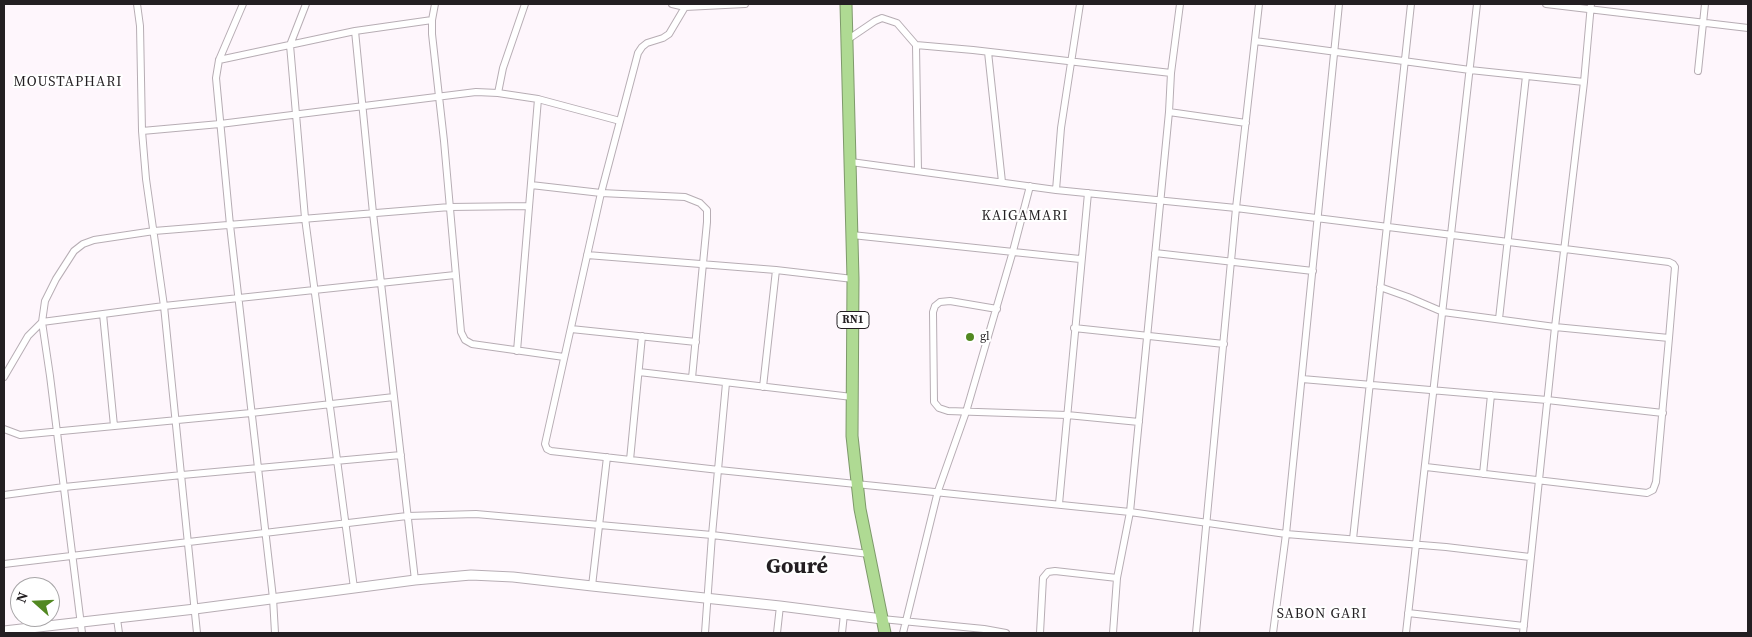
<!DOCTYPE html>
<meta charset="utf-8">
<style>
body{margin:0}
#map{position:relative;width:1752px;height:637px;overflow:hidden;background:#fef6fc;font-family:"Source Serif 4",serif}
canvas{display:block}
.frame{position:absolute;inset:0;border:5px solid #231f22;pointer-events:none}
.north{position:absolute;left:10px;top:577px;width:50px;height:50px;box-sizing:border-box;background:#fff;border:1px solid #a7a5a7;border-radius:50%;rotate:290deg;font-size:14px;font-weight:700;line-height:20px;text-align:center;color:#231f22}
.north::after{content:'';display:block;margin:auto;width:18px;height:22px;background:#528821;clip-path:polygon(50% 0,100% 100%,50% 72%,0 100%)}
</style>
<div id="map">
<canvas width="1752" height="637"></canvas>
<div class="frame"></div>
<div class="north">N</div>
</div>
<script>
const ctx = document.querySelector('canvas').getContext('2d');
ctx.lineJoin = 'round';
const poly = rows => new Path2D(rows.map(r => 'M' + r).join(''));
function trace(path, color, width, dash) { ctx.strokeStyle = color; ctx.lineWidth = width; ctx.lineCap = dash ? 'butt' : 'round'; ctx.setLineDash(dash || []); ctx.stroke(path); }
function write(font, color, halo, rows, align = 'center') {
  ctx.font = font + ' "Source Serif 4",serif'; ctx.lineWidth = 4; ctx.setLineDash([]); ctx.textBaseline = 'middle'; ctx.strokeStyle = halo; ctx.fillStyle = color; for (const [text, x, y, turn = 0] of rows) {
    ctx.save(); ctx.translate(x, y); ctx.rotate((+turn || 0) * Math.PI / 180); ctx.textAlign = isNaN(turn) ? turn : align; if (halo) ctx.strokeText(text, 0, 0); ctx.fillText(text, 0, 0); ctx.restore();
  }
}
const street = poly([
 [137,4,140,26,142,131,146,179,164,306,197,633],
 [243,4,219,60,216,78,230,225,273,598,275,633],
 [306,4,290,45,305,218,354,588],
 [435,4,432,20,432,34,444,141,461,332,465,340,472,344,564,357],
 [672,4,685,7,745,4],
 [1546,4,1748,28],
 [685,7,669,34,663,38,647,43,642,47,638,53,601,193,545,444,547,449,551,451,719,470,1130,512,1286,534,1446,547,1530,557],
 [355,31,373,213,415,580],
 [847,40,875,21,882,18,897,23,916,45,973,50,1171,73],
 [1255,41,1470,70,1584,82],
 [916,45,918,171],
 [988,52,1002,182],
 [219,60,355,31,432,20],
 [1698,71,1705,4],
 [498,93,503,68,525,4],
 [1169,112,1246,123],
 [142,131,220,124,476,92,498,93,538,99,620,121],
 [851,162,1056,190,1236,208,1669,262,1673,264,1675,267,1669,338,1656,482,1653,490,1647,493,1426,467],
 [531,185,601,193,685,197,700,203,707,210,707,222,692,378],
 [1056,190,1061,128,1080,4],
 [852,235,1080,259],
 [1155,253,1313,271],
 [587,255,776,270,853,279],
 [1380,287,1408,297,1443,312,1555,327,1669,338],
 [997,309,950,301,940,302,935,306,933,312,934,402,939,408,948,411,1067,415,1139,422],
 [103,314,114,426],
 [1499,319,1526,76],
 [1074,328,1224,344],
 [571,329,696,342],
 [517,351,538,99],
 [639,372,852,397],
 [4,377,28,336,42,322,164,306,455,275],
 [1302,379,1547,400,1663,413],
 [763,387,776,270],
 [4,429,20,435,251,413,394,397],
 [630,460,642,336],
 [1483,474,1491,395],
 [4,495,64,487,182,475,401,455],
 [1059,504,1088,193],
 [1353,539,1411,4],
 [4,564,407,516,476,514,712,535,869,554],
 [592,586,607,457],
 [1408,613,1524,626],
 [117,619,119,633],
 [882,619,984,629,1006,633],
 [82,633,50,376,42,322,45,301,56,279,74,251,83,244,94,240,154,231,450,207,529,206],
 [705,633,712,535,726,383],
 [777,633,780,606],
 [842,633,844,614],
 [903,633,938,491,966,412,1013,251,1030,186],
 [1040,633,1043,578,1048,572,1055,571,1117,578],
 [1113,633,1117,578,1130,512,1169,112,1171,73,1180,4],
 [1196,633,1236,208,1259,4],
 [1273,633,1286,534,1339,4],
 [1406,633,1477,4],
 [1523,633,1555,327,1584,82,1591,4]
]);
const secondary = poly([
 [4,631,195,609,415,580,471,575,513,577,592,586,780,606,882,619]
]);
const highway = poly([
 [846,4,853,279,852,436,860,509,885,633]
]);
trace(street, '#b7adb4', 8);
trace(secondary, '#b7adb4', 11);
trace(highway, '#7e996b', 13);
trace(street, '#fff', 6);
trace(secondary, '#fff', 9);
trace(highway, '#afda93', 11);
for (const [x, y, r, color] of [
 [970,337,5,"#528821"]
]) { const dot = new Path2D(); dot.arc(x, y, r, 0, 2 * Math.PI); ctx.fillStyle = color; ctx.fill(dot); trace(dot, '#fff', 2); }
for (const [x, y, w] of [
 [853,320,32]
]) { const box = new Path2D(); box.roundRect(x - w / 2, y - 8.5, w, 17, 4); ctx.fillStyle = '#fff'; ctx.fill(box); trace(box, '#231f22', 1); }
write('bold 11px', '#231f22', null, [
 ["RN1",853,320]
]);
write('12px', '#231f22', '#fff', [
 ["gl",980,337]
], 'left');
ctx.letterSpacing = '1px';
write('14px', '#231f22', '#fff', [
 ["MOUSTAPHARI",68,82],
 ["KAIGAMARI",1025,216],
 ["SABON GARI",1322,614]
]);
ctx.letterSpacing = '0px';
write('bold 22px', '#231f22', '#fff', [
 ["Gouré",797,567]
]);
</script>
